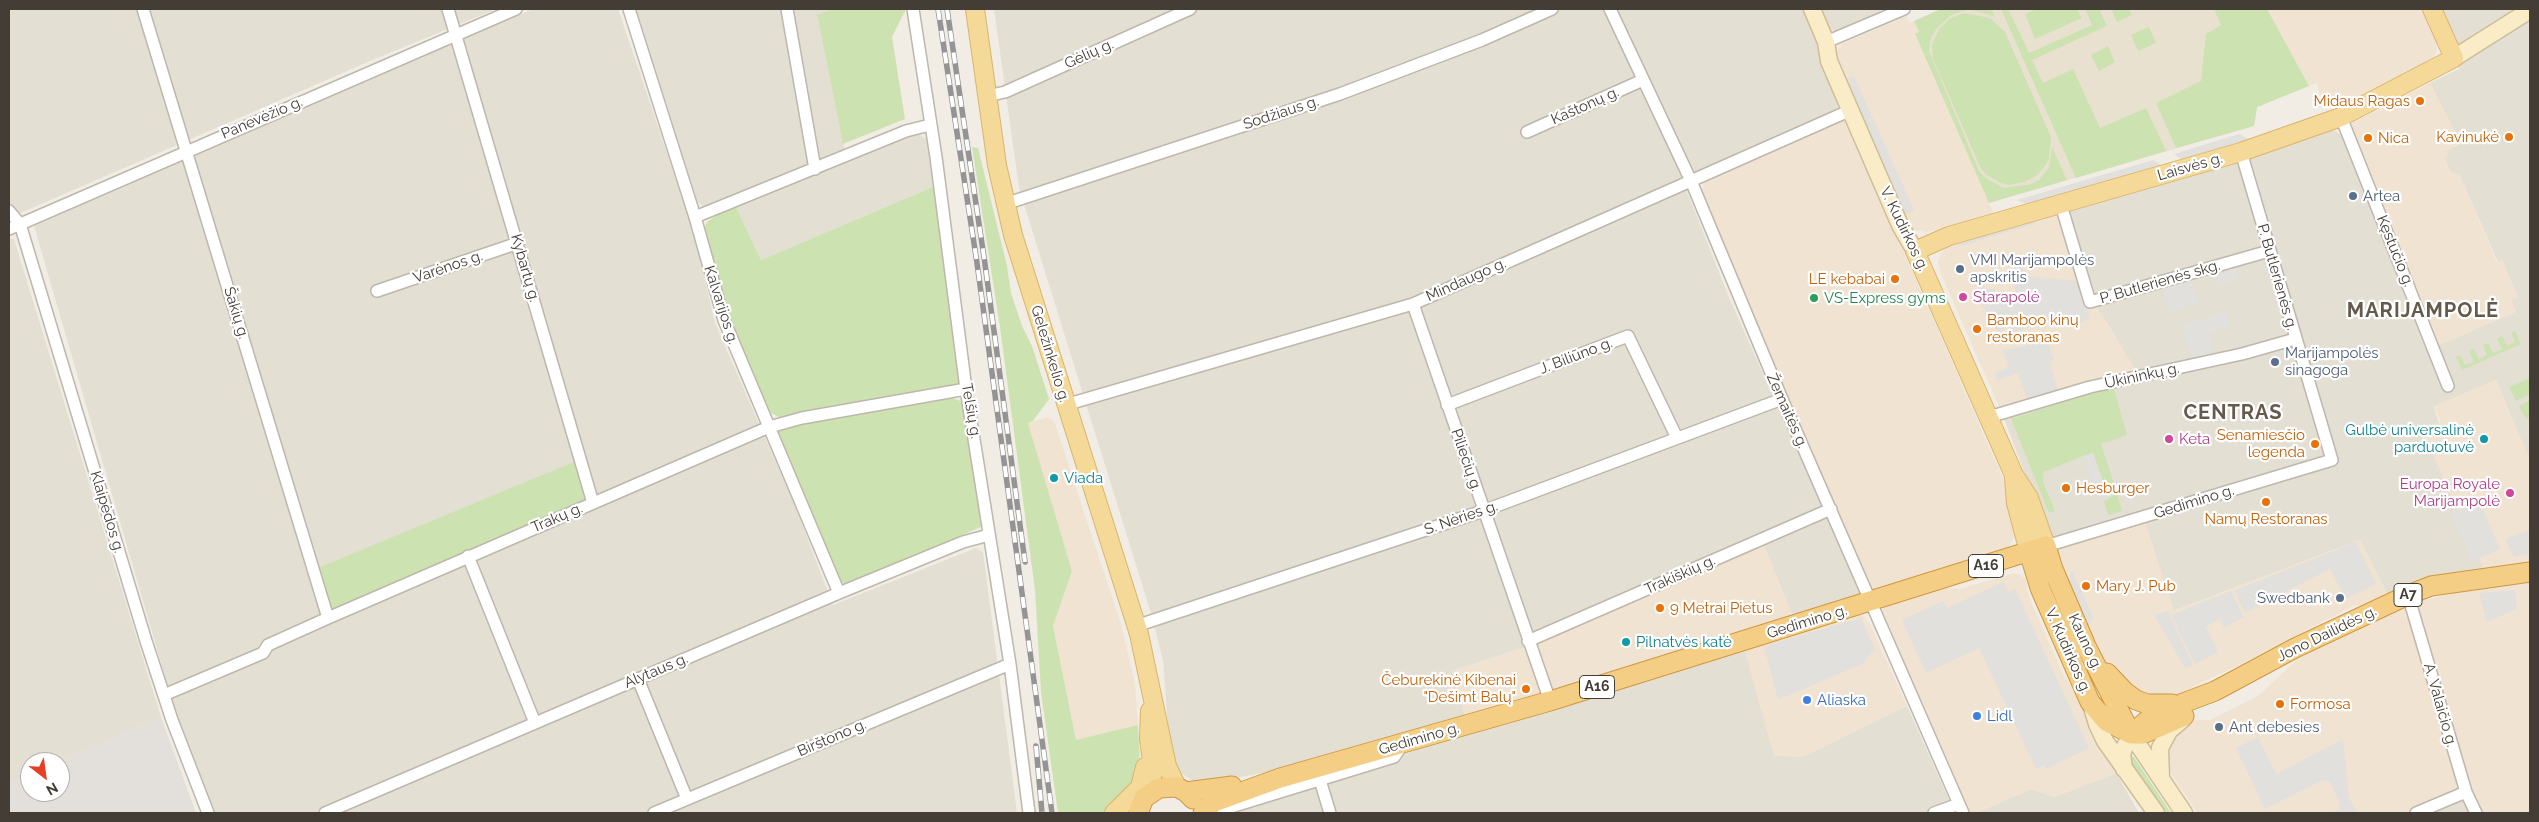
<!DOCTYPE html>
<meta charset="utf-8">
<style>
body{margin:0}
#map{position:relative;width:2539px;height:822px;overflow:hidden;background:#f1ede5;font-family:Raleway,sans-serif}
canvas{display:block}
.frame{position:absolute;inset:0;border:10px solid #433d35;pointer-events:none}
.north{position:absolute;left:20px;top:752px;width:50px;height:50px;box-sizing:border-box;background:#fff;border:1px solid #b4b1ae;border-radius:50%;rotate:150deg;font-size:14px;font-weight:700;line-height:20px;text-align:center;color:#433d35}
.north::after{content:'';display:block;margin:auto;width:18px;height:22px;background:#e73f25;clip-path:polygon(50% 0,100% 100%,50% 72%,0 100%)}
</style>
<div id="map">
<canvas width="2539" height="822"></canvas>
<div class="frame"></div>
<div class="north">N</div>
</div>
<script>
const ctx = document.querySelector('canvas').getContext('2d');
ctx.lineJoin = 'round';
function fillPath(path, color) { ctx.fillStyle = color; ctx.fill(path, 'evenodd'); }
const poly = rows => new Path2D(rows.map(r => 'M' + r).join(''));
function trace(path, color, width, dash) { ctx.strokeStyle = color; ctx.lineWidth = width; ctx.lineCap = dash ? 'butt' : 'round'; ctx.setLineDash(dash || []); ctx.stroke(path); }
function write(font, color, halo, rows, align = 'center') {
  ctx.font = font + ' Raleway,sans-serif'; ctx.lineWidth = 4.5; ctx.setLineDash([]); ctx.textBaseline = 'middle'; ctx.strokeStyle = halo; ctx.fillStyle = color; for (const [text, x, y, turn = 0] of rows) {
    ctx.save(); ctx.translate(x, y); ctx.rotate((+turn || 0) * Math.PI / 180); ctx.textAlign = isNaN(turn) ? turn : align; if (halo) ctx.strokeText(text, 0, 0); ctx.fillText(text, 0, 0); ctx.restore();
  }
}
fillPath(poly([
 [9,9,496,9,363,64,9,218],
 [533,9,618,9,693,229,715,323,795,506,833,605,976,548,983,552,1017,813,215,813,186,743,166,680,34,226],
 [634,9,833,9,817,16,845,152,712,207,703,206,696,201],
 [994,9,1805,9,1817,35,1840,107,1837,112,1682,179,1728,295,1860,592,1859,597,1795,621,1763,544,1535,644,1452,671,1466,720,1282,769,1220,781,1197,783,1178,771,1170,754,1163,660,1150,610,1019,188],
 [1820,9,1898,9,1836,32,1829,28],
 [2432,9,2530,9,2530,461,2496,380,2434,407,2484,571,2407,585,2387,594,2360,540,2173,611,2054,549,2001,411,2116,337,2095,305,2064,210,2321,130,2334,130,2342,136,2422,319,2515,312,2510,300,2518,297,2502,261,2498,262,2460,176,2450,171,2445,159,2447,150,2461,144,2430,83,2459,69],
 [916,133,928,140,935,186,761,260,736,207,896,138],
 [9,239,14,239,161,717,59,762,30,762,30,775,9,784],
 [1744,649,1802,757,1907,706,1955,813,1235,813,1397,761,1415,746],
 [2116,773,2139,813,1976,813,2031,789,2054,797],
 [2471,785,2482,813,2405,813]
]), '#e4dfd3');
fillPath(poly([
 [2267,9,2426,9,2438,39,2436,53,2428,63,2337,107,2329,94,2321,95,2316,83,2309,86],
 [1906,16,1910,22,1914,21,1919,32,1915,35,1994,214,1928,232,1913,230,1905,221,1834,55,1842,44],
 [2430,83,2461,144,2447,150,2448,153,2445,160,2450,171,2460,176,2497,262,2502,260,2518,297,2511,300,2516,312,2433,348,2345,127],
 [1846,119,2007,488,2017,533,2008,548,1876,591,1871,588,1701,197,1704,183],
 [2064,210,2095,305,2140,376,2001,411,1941,274,1938,263,1941,253,1953,242],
 [2496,380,2530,461,2530,564,2484,571,2423,432,2441,422,2434,406],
 [1048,417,1054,421,1121,624,1135,684,1138,725,1076,741,1053,626,1072,571,1028,423],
 [2145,521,2174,611,2360,540,2387,594,2364,605,2353,606,2237,666,2162,701,2153,701,2107,667,2089,633,2054,549],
 [1763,543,1795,621,1466,720,1452,671,1535,644],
 [2015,573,2025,578,2029,597,2064,676,2077,694,2116,773,2054,797,2031,789,1976,813,1968,813,1882,610,1887,605,1942,588,1959,589],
 [2530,582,2530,813,2482,813,2470,785,2405,813,2197,813,2164,763,2170,738,2177,730,2194,720,2210,720,2258,696,2305,652,2421,601,2467,590],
 [1857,615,1862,615,1870,624,1907,706,1802,757,1774,756,1744,649]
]), '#f1e3d1');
fillPath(poly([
 [161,717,196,813,9,813,9,784,30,775,30,792,60,792,59,762]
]), '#e3dfda');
fillPath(poly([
 [1941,9,2267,9,2309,86,2257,107,2254,126,1989,203,1915,34,1919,32,1914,21]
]), '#e9e1d0');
fillPath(poly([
 [833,9,906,9,892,37,905,119,843,144,817,15],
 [1941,9,1991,9,1995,17,1969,9,1951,15,1937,28,1931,38,1929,51,1979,171,1986,178,2003,188,2031,184,2039,180,2049,167,2052,147,2067,180,1989,203,1915,34,1919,32,1914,21],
 [2001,9,2008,9,2029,53,2092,25,2085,9,2099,9,2107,26,2032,60,2043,83,2073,69,2100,128,2146,108,2166,151,2076,178],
 [2037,9,2077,9,2082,18,2035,39,2025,14],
 [2111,9,2129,9,2132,15,2117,22],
 [2214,9,2267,9,2309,86,2257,107,2254,126,2176,148,2156,103,2201,81,2206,34,2221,25],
 [1964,13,1990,18,2005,32,2051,137,2049,159,2045,166,2036,176,2024,182,2009,185,2001,183,1988,176,1981,169,1933,59,1932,45,1939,29,1949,19],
 [2149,27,2156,43,2138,51,2131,35],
 [2108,46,2115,62,2099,71,2091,55],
 [972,147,978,148,1007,266,1011,293,1022,326,1032,346,1049,399,1033,421,1028,423,1072,571,1053,626,1076,740,1138,725,1140,766,1137,778,1111,808,1102,813,1058,813,1041,692,1035,590,1000,327],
 [935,186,960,381,956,385,781,418,767,411,729,322,703,231,707,222,717,215,736,207,761,260],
 [2515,331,2521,344,2462,370,2456,357,2460,355,2465,365,2474,362,2469,351,2474,349,2479,359,2487,355,2483,345,2488,343,2493,353,2502,349,2497,339,2502,336,2507,346,2515,342,2511,332],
 [2530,378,2530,394,2516,401,2509,387],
 [2113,386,2127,435,2101,444,2116,490,2107,493,2093,453,2083,456,2044,472,2043,482,2055,511,2049,513,2011,419],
 [950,397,963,402,983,526,852,583,845,584,840,582,778,435,778,430,864,411],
 [2530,400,2530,417,2526,419,2519,406],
 [581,459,593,503,328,618,313,570],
 [2117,494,2122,511,2108,515,2104,501],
 [2131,756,2134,757,2171,813,2167,813,2128,758]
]), '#cde2b1');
fillPath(poly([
 [2530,19,2530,24,2495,45,2485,47],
 [1854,76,1914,210,1904,216,1844,80],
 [2239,134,2253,141,2185,162,2174,154],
 [2153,160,2165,167,2031,206,2017,200],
 [2035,218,2036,223,1961,246,1959,241],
 [2022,264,2024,276,2078,281,2090,319,2067,328,2064,320,2055,323,2052,319,2012,333,2007,327,1997,332,1974,290,1983,284,1985,290,1994,289,1999,298,2016,293,2009,270],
 [2235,265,2239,280,2219,286,2215,271],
 [2191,278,2198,303,2169,311,2163,286],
 [2225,312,2230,327,2209,333,2213,354,2192,357,2182,325],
 [2045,337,2054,359,2050,363,2058,391,2027,399,2018,373,1997,380,1995,374,2009,367,2003,350,2021,347],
 [2093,453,2108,496,2098,499,2083,456],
 [2479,501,2500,549,2472,562,2451,513],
 [2530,529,2530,554,2514,557,2505,539],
 [2356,542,2376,584,2346,599,2330,569,2245,613,2234,591],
 [2072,570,2093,617,2089,627,2068,581],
 [2003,582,2008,592,2015,589,2089,748,2046,769,2044,765,2036,769,1979,648,1926,673,1902,620,1943,601,1947,608],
 [2515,590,2517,609,2487,622,2479,593],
 [2231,591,2244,617,2224,628,2220,619,2206,627,2218,652,2195,664,2171,615],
 [2168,611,2193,665,2185,668,2154,615],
 [1861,618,1875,649,1862,664,1778,700,1764,646],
 [2258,737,2276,774,2343,739,2349,798,2357,813,2331,813,2339,809,2340,804,2330,782,2323,780,2265,809,2236,748]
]), '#e2e0dd');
const minor = poly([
 [143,9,328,618],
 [448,9,593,503],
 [629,9,695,217,724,320,839,593],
 [787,9,815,169],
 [913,9,936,157,966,389,1010,664,1029,813],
 [1610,9,1691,181,1782,399,1963,813],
 [1826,42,1904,9],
 [987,96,1005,92,1190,9],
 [2341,117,2448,386],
 [1527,132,1643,80],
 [1005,204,1340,94,1482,40,1552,9],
 [2061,205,2090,302,2269,251],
 [9,211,20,224,146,641,172,720,208,813],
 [695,217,906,131,930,125],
 [9,229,516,9],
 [377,291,518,243],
 [1413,304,1550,701],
 [1065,405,1413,304,1851,110],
 [1447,405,1628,336,1677,438],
 [1989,417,2090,387,2242,354,2295,339],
 [2046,546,2332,460,2241,152],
 [468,556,535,723],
 [2408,595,2466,792,2476,813],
 [1136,626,1483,511,1782,399],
 [1528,641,1831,509],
 [638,679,687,799],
 [164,695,263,653,268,645,328,618,769,427,802,418,966,389],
 [1320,780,1330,813],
 [325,813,839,593,963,542,989,535],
 [654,813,1010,664],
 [1221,813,1231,807,1394,757,1403,744],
 [1934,813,1959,804],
 [2416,813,2466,792]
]);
const secondary = poly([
 [1812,9,1826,42,1829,61,1900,225,1915,251],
 [2454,58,2530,10],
 [2091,704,2097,724,2105,741,2156,813],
 [2124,769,2122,753,2131,734,2184,813],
 [2161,778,2160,748,2169,731,2183,719]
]);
const primary = poly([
 [975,9,997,165,1013,235,1139,634,1167,766,1177,787],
 [2014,478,2016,503,2029,552],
 [2046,546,2029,498,2014,475,1915,251,1949,236,2241,152,2341,117,2454,58,2432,9],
 [1150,711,1149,739,1153,769,1151,791],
 [1114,813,1140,787,1145,767]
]);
const trunk = poly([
 [2029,552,2040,588,2090,702,2106,721,2131,734,2143,734,2184,716],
 [2107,673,2125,692,2136,700,2147,704,2172,704],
 [2131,734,2149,719,2183,703,2215,691,2295,648,2408,595,2431,586,2530,572],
 [1186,792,1232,786],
 [1138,813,1144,798,1159,788,1177,787,1186,792,1193,799],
 [1203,813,1214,802,1280,778,1550,701,2046,546,2053,569,2086,646,2131,734]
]);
trace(minor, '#beb7ab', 14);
trace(secondary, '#cdbe98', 19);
trace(primary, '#d9b56b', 20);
trace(trunk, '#cf9841', 21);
trace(minor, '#fff', 11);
trace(secondary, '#faecc6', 16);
trace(primary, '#f5d999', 18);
trace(trunk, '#f3ce84', 19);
const rail = poly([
 [938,9,977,263,1052,813],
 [947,9,985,264,1025,562],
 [1036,746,1042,813]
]);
trace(rail, '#949494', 5.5);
trace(rail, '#fff', 4, [11]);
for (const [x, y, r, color] of [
 [2420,101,5,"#e8710a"],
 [2509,137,5,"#e8710a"],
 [2368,138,5,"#e8710a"],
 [2353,196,5,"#5c6f8a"],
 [1960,269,5,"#5c6f8a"],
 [1895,279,5,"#e8710a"],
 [1963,297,5,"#d1479c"],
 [1814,298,5,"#2e9e5b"],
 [1977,329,5,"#e8710a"],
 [2275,362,5,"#5c6f8a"],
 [2169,439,5,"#d1479c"],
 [2484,439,5,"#0f9aa8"],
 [2315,444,5,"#e8710a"],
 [1054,478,5,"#0f9aa8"],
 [2066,488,5,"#e8710a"],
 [2510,493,5,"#d1479c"],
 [2266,502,5,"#e8710a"],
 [2086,586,5,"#e8710a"],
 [2340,598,5,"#5c6f8a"],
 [1660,608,5,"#e8710a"],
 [1626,642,5,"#0f9aa8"],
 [1526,689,5,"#e8710a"],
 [1807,700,5,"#3f7fe0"],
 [2280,704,5,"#e8710a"],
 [1977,716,5,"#3f7fe0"],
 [2219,727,5,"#5c6f8a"]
]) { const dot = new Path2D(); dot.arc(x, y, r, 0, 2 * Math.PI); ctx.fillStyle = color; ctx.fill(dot); trace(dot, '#fff', 2); }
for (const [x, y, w] of [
 [1986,566,35],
 [2408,595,28],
 [1597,687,35]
]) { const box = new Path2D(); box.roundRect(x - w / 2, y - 11.5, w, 23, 4); ctx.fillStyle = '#fff'; ctx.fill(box); trace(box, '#433d35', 1); }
write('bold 14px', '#433d35', null, [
 ["A16",1986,566],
 ["A7",2408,595],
 ["A16",1597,687]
]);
write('15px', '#433d35', '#fff', [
 ["Gėlių g.",1089,54,-24],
 ["Kaštonų g.",1585,106,-24],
 ["Sodžiaus g.",1281,113,-18],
 ["Panevėžio g.",262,118,-23],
 ["Laisvės g.",2190,167,-16],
 ["V. Kudirkos g.",1904,229,64],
 ["Kęstučio g.",2395,251,68],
 ["Varėnos g.",448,267,-19],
 ["Kybartų g.",525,268,74],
 ["P. Butlerienės g.",2277,277,74],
 ["Mindaugo g.",1466,280,-24],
 ["P. Butlerienės skg.",2160,282,-16],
 ["Kalvarijos g.",721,305,72],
 ["Šakių g.",236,313,73],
 ["Geležinkelio g.",1050,354,73],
 ["J. Biliūno g.",1576,356,-21],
 ["Ūkininkų g.",2142,376,-12],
 ["Telšių g.",971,411,80],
 ["Žemaitės g.",1787,411,66],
 ["Piliečių g.",1466,460,71],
 ["Gedimino g.",2194,502,-17],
 ["Klaipėdos g.",107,512,73],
 ["Trakų g.",557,518,-23],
 ["S. Nėries g.",1461,518,-19],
 ["Trakiškių g.",1680,575,-24],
 ["Gedimino g.",1807,622,-17],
 ["Jono Dailidės g.",2327,634,-26],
 ["Kauno g.",2085,642,65],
 ["V. Kudirkos g.",2068,651,66],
 ["Alytaus g.",656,671,-23],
 ["A. Valaičio g.",2440,705,74],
 ["Birštono g.",832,738,-23],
 ["Gedimino g.",1419,739,-16]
]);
write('15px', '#c56008', '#fff', [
 ["Midaus Ragas",2410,101,"right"],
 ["Kavinukė",2499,137,"right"],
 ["Nica",2378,138],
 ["LE kebabai",1885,279,"right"],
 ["Bamboo kinų",1987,320],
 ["restoranas",1987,337],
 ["Senamiesčio",2305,435,"right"],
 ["legenda",2305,452,"right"],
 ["Hesburger",2076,488],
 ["Namų Restoranas",2266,519,"center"],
 ["Mary J. Pub",2096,586],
 ["9 Metrai Pietus",1670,608],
 ["Čeburekinė Kibenai",1516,680,"right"],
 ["\"Dešimt Balų\"",1516,697,"right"],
 ["Formosa",2290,704]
], 'left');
write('15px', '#4e5e75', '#fff', [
 ["Artea",2363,196],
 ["VMI Marijampolės",1970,260],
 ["apskritis",1970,277],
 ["Marijampolės",2285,353],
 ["sinagoga",2285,370],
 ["Swedbank",2330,598,"right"],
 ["Ant debesies",2229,727]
], 'left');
write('15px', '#b23c85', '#fff', [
 ["Starapolė",1973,297],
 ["Keta",2179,439],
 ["Europa Royale",2500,484,"right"],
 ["Marijampolė",2500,501,"right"]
], 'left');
write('15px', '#27864d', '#fff', [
 ["VS-Express gyms",1824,298]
], 'left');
write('15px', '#0d838f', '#fff', [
 ["Gulbė universalinė",2474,430,"right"],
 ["parduotuvė",2474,447,"right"],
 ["Viada",1064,478],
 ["Pilnatvės katė",1636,642]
], 'left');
write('15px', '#366cbe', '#fff', [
 ["Aliaska",1817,700],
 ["Lidl",1987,716]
], 'left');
ctx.letterSpacing = '1px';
write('bold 20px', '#645b4d', '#fff', [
 ["MARIJAMPOLĖ",2423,311],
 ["CENTRAS",2233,413]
]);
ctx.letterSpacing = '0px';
</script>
